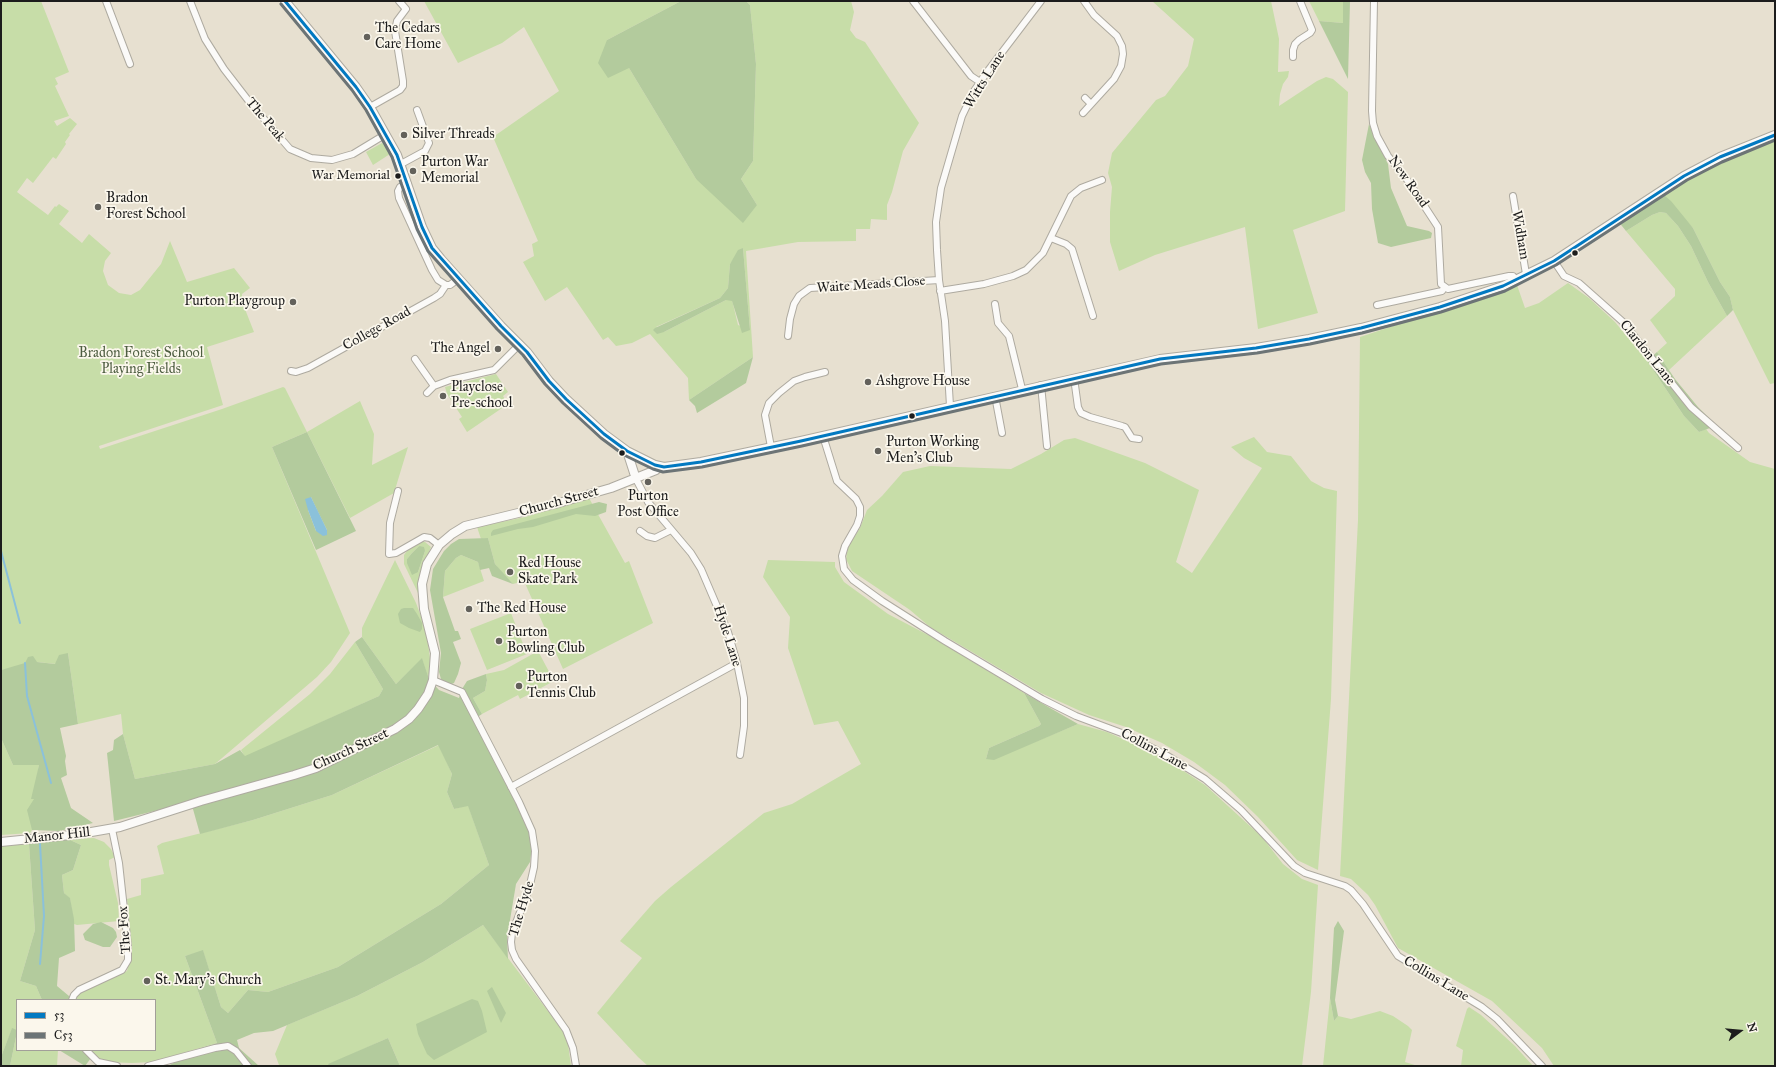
<!DOCTYPE html>
<style>
body{margin:0}
#map{position:relative;width:1776px;height:1067px;overflow:hidden;background:#e7e0d0;font-family:"IM FELL Great Primer",serif}
canvas{display:block}
.frame{position:absolute;inset:0;border:2px solid #1c1c1c;pointer-events:none}
.legend{position:absolute;left:16px;top:999px;width:140px;height:52px;box-sizing:border-box;background:#fbf7ec;border:1px solid #a29f99;margin:0;padding:5px 7px;list-style:none;font-size:12px;color:#1c1c1c}
.legend li{display:flex;align-items:center;gap:8px;height:20px}
.legend b{width:20px;border:1px solid #a29f99}
.north{position:absolute;left:1720px;top:1011px;width:40px;height:40px;-webkit-text-stroke:3px #fbf7ec;paint-order:stroke;rotate:74deg;font-size:11px;font-weight:700;line-height:16px;text-align:center;color:#1c1c1c}
.north::after{content:'';display:block;margin:auto;width:14px;height:18px;background:#1c1c1c;clip-path:polygon(50% 0,100% 100%,50% 72%,0 100%)}
</style>
<div id="map">
<canvas width="1776" height="1067"></canvas>
<div class="frame"></div>
<ul class="legend">
<li><b style="height:5px;background:#0279c1"></b>53</li>
<li><b style="height:5px;background:#6c7476"></b>C53</li>
</ul>
<div class="north">N</div>
</div>
<script>
const ctx = document.querySelector('canvas').getContext('2d');
ctx.lineJoin = 'round';
function fillPath(path, color) { ctx.fillStyle = color; ctx.fill(path, 'evenodd'); }
const poly = rows => new Path2D(rows.map(r => 'M' + r).join(''));
function trace(path, color, width, dash) { ctx.strokeStyle = color; ctx.lineWidth = width; ctx.lineCap = dash ? 'butt' : 'round'; ctx.setLineDash(dash || []); ctx.stroke(path); }
function write(font, color, halo, rows, align = 'center') {
  ctx.font = font + ' "IM FELL Great Primer",serif'; ctx.lineWidth = 3.5; ctx.setLineDash([]); ctx.textBaseline = 'middle'; ctx.strokeStyle = halo; ctx.fillStyle = color; for (const [text, x, y, turn = 0] of rows) {
    ctx.save(); ctx.translate(x, y); ctx.rotate((+turn || 0) * Math.PI / 180); ctx.textAlign = isNaN(turn) ? turn : align; if (halo) ctx.strokeText(text, 0, 0); ctx.fillText(text, 0, 0); ctx.restore();
  }
}
fillPath(poly([
 [1,1,41,1,69,72,55,78,58,84,55,86,69,116,54,121,57,126,70,118,77,124,69,134,70,135,65,142,66,144,56,159,53,157,33,183,27,178,17,192,48,215,55,206,56,207,59,204,69,211,59,224,82,243,89,234,111,253,105,261,103,271,108,285,119,293,131,295,140,290,161,264,170,241,187,282,234,268,250,288,242,294,243,304,254,332,207,347,223,405,99,446,100,449,222,409,283,387,285,388,307,432,360,401,374,434,372,465,408,447,394,493,350,518,307,432,272,447,350,633,331,662,317,677,215,764,135,779,123,734,121,714,78,724,68,653,56,664,37,662,1,670],
 [424,1,681,1,607,40,629,68,696,179,757,205,741,179,753,161,756,64,750,5,746,1,851,1,854,12,850,30,856,38,865,42,919,123,903,151,892,192,887,205,887,220,871,219,870,229,856,229,856,241,798,242,746,251,753,357,689,400,688,378,650,334,632,343,616,346,608,337,603,340,567,287,545,301,523,262,534,256,532,244,538,241,493,137,559,91,524,27,502,43,458,63],
 [743,248,750,330,738,325,732,300,726,300,664,332,656,327,720,298,728,288,730,264],
 [1152,1,1271,1,1279,39,1278,72,1289,71,1288,77,1283,84,1280,94,1279,106,1317,81,1326,77,1333,79,1348,92,1345,211,1293,230,1318,313,1258,329,1245,227,1155,255,1119,271,1110,242,1110,212,1112,187,1108,173,1112,153,1156,100,1165,96,1188,66,1194,39],
 [1309,1,1343,1,1343,23,1319,21],
 [1775,141,1775,383,1770,384,1733,310,1730,297,1720,282,1693,228,1658,196,1714,165],
 [382,143,387,146,390,154,373,165,366,152],
 [1660,212,1666,213,1678,226,1691,246,1708,282,1727,316,1669,370,1657,352,1667,343,1650,320,1675,296,1675,289,1626,231,1652,215],
 [1568,283,1589,298,1615,322,1647,361,1684,416,1699,432,1706,429,1709,433,1750,462,1775,469,1775,1066,1554,1066,1542,1048,1492,1001,1398,948,1375,905,1368,895,1351,879,1340,876,1358,520,1360,337,1517,285,1525,308,1539,303],
 [496,374,508,392,503,396,508,404,467,432,459,419,462,417,447,394,445,387],
 [1254,437,1267,452,1291,456,1311,481,1324,488,1337,491,1331,699,1318,870,1297,860,1258,817,1225,785,1194,762,1162,743,1126,727,1089,715,1041,693,930,627,910,610,852,571,846,559,848,547,860,528,867,510,882,496,903,472,930,466,1011,469,1041,454,1064,440,1075,438,1145,463,1199,490,1176,562,1192,573,1262,468,1244,458,1231,447],
 [589,498,625,563,629,561,653,623,563,669,524,581,513,584,501,572,495,564,488,538,481,539,477,527,525,517],
 [422,542,425,542,431,547,421,571,418,593,404,564,404,555,407,551],
 [419,546,425,551,418,572,407,559,412,553],
 [461,555,478,562,484,581,443,597,445,571,456,558],
 [395,560,416,603,426,630,431,665,428,677,422,659,396,684,362,637,362,628],
 [768,560,835,562,835,567,844,582,888,614,930,636,1024,693,1041,724,1039,726,989,748,986,759,1025,746,1078,724,1107,732,1159,755,1205,785,1262,837,1283,864,1302,879,1318,885,1311,992,1302,1066,648,1066,638,1057,597,1013,642,958,620,941,655,901,671,887,764,813,792,804,861,764,838,721,814,725,788,648,790,617,763,577],
 [511,613,527,654,487,670,470,629],
 [355,642,383,689,379,696,245,757,241,750,310,694,330,674],
 [538,651,554,681,520,699,518,695,482,714,473,698,485,691,487,680,486,674,504,670],
 [1,738,13,765,39,765,34,798,68,807,68,829,32,830,30,833,1,835],
 [439,745,452,774,447,792,454,809,468,805,489,865,441,904,338,967,268,992,248,990,228,1013,221,1007,203,951,185,956,217,1043,152,1062,132,1063,106,1062,99,1059,90,1050,155,1050,155,1000,74,1000,80,992,127,971,132,950,127,899,141,895,141,879,164,874,157,846,162,843,253,820,332,795],
 [94,838,104,842,111,849,115,857,109,860,109,865,118,903,119,921,77,925,74,924,70,899,64,893,62,875,73,870,81,845,68,839],
 [29,844,35,930,20,981,36,986,42,1000,17,1000,17,1030,12,1029,1,1057,1,846],
 [483,925,563,1031,568,1044,571,1066,400,1066,388,1038,328,1065,329,1066,279,1065,275,1054,287,1025,357,996,423,962],
 [1330,998,1334,1021,1338,1016,1351,1019,1380,1011,1393,1016,1408,1026,1412,1030,1405,1062,1418,1066,1323,1066],
 [1469,1007,1481,1015,1515,1046,1533,1066,1461,1066,1463,1050,1456,1046,1467,1009],
 [17,1032,17,1050,58,1050,57,1066,10,1066]
]), '#c7dda8');
fillPath(poly([
 [681,1,746,1,750,5,756,64,753,161,741,179,757,205,743,223,696,179,629,68,608,78,598,63,607,40],
 [1343,1,1350,1,1348,79,1319,21,1343,23],
 [1369,124,1388,164,1391,188,1407,226,1429,231,1432,233,1431,238,1391,247,1378,243,1372,209,1371,183,1365,172,1362,160],
 [1658,196,1665,196,1671,201,1693,228,1720,282,1730,297,1733,310,1727,316,1708,282,1691,246,1678,226,1666,213,1660,212,1652,215,1626,231,1618,221],
 [743,248,750,330,742,333,732,301,726,300,664,332,657,334,653,330,655,328,720,298,728,288,730,264,738,250],
 [1657,352,1675,379,1698,407,1710,419,1710,428,1699,432,1684,416,1647,361],
 [753,357,746,383,697,413,695,406,689,400],
 [307,432,356,531,316,550,272,447],
 [311,497,317,510,327,530,316,531,308,510],
 [599,502,607,504,606,512,595,516,576,514,533,527,518,529,491,536,491,533,493,530],
 [488,538,495,564,513,584,492,576,489,568,480,570,478,562,461,555,456,558,445,571,443,597,455,631,458,631,461,639,453,642,461,663,458,674,454,683,449,685,441,679,439,672,441,653,430,590,433,569,444,551,451,544,459,539],
 [419,546,424,547,425,551,418,572,412,575,407,563,407,559,412,553],
 [404,608,413,608,417,614,422,623,422,629,420,632,409,628,400,623,398,614,401,609],
 [362,637,396,684,422,658,429,679,439,690,459,698,462,689,467,681,486,674,487,680,485,691,473,698,482,714,473,720,519,807,533,840,530,862,516,884,507,938,508,959,483,925,423,962,357,996,273,1031,254,1033,237,1040,239,1048,259,1066,168,1066,201,1048,217,1043,185,956,203,950,221,1007,228,1013,248,990,268,992,338,967,441,904,489,865,468,806,454,809,447,792,452,774,438,745,332,795,253,820,200,834,191,802,114,821,107,753,113,750,114,740,123,734,135,779,215,764,240,750,245,756,379,696,383,689,355,642],
 [68,653,78,724,60,728,66,756,65,761,67,775,61,778,71,808,93,823,59,831,32,830,27,810,34,799,31,799,39,765,13,765,1,738,1,670,25,663,28,657,33,656,37,662,55,664,59,655],
 [1024,693,1078,724,994,760,986,759,989,748,1039,726,1041,724],
 [68,839,81,845,73,870,62,875,64,893,70,898,74,919,75,951,59,958,57,986,69,996,69,1000,42,1000,36,986,20,981,35,930,29,844],
 [1338,921,1344,931,1335,1000,1338,1016,1334,1021,1330,998,1334,928],
 [101,922,113,928,116,932,117,937,110,947,103,947,85,940,83,934,93,924],
 [492,987,506,1013,501,1023,487,991],
 [472,999,478,1001,482,1011,487,1032,434,1060,427,1054,418,1034,416,1024],
 [12,1028,17,1030,17,1032,10,1066,1,1066,1,1057],
 [388,1038,400,1066,329,1066,328,1064],
 [59,1050,84,1050,91,1058,85,1066]
]), '#b3cb9d');
fillPath(poly([
 [311,497,327,530,327,535,323,536,316,531,308,510,305,499]
]), '#8bc1da');
trace(poly([
 [1,551,20,623],
 [25,663,27,696,51,783],
 [40,844,44,916,40,964]
]), '#8bc1da', 2);
const minor = poly([
 [106,1,130,64],
 [190,1,205,39,224,69,251,104,290,149,311,158,332,160,353,154,386,134],
 [913,1,971,76,980,82],
 [1374,1,1372,111,1373,123,1377,136,1388,156,1408,181,1438,227,1441,284,1448,289,1509,276,1513,276,1516,280],
 [1293,57,1293,50,1295,44,1299,40,1310,33,1312,30,1300,1],
 [1085,98,1091,104],
 [370,107,400,90,403,86,403,81,395,31,397,21,406,9,399,1],
 [1083,113,1114,79,1121,66,1123,54,1122,46,1117,36,1094,15,1084,1],
 [401,164,425,151,429,143,417,110],
 [408,184,400,187,398,191,399,198,432,270,438,280,446,285],
 [1513,196,1526,274],
 [1051,238,1066,244,1072,249,1093,316],
 [1554,261,1564,276,1579,283,1623,322,1691,407,1738,448],
 [940,291,984,284,1013,276,1026,270,1043,253,1071,196,1081,188,1102,180],
 [995,304,998,323,1009,336,1022,389],
 [1377,305,1442,291,1444,288],
 [788,336,790,319,794,304,799,296,810,288,939,280],
 [415,359,434,386,427,393],
 [291,371,296,372,308,368,434,298,440,294,446,285,450,285,458,279],
 [1074,378,1078,407,1081,413,1090,417,1122,426,1125,427,1132,438,1139,439],
 [1041,385,1047,446],
 [434,386,450,380,494,370,520,344],
 [995,396,1002,433],
 [950,406,945,321,939,280,937,250,936,222,941,188,962,116,974,91,987,72,1041,1],
 [823,436,837,481,856,499,860,507,860,516,857,525,845,546,842,556,844,569,853,580,882,601,945,641,1042,699,1076,716,1127,735,1166,755,1205,779,1241,810,1294,866,1305,873,1345,886,1351,890,1363,904,1398,956,1482,1007,1497,1019,1542,1066],
 [771,447,765,415,769,403,779,393,794,381,805,377,825,372],
 [636,479,648,502,691,553,701,569,728,632,737,663,744,698,744,726,740,755],
 [398,491,390,523,389,554,396,553,424,537,430,538,439,545],
 [640,531,647,536,655,538,671,530],
 [433,680,462,692,519,802,532,831,535,851,534,867,529,889,512,933,511,942,512,950,516,959,566,1030,573,1048,576,1066],
 [511,787,737,663],
 [72,1000,74,995,79,990,122,970,128,960,128,946,119,863,112,829],
 [86,1050,98,1062,117,1066],
 [148,1066,215,1048,228,1046,236,1051,248,1066]
]);
const tertiary = poly([
 [285,1,356,87,370,107,397,155,422,227,432,248,441,259,501,326,527,352,549,381,566,399,604,434,627,451,655,465,664,467,701,462,801,441,1160,359,1256,348,1309,339,1361,328,1440,307,1503,286,1554,261,1684,176,1720,157,1775,135],
 [627,451,636,479],
 [1,842,80,834,120,827,201,801,294,775,316,768,395,729,409,719,418,709,428,694,433,680,435,653,424,609,422,584,427,564,439,545,452,534,465,526,555,504,611,488,656,470,659,467]
]);
trace(minor, '#aeaaa0', 8);
trace(tertiary, '#aeaaa0', 10);
trace(minor, '#fbfaf8', 6);
trace(tertiary, '#fbfaf8', 8);
trace(poly([
 [285,1,356,87,370,107,397,155,422,227,432,248,501,326,527,352,549,381,566,399,604,434,627,451,655,465,664,467,701,462,801,441,1160,359,1256,348,1309,339,1361,328,1440,307,1503,286,1554,261,1684,176,1720,157,1775,135]
]), '#0279c1', 3);
trace(poly([
 [281,4,352,90,366,110,392,157,417,229,428,251,497,329,523,355,545,384,563,403,601,438,624,455,653,469,663,472,702,467,802,446,1161,364,1257,353,1310,344,1362,333,1441,312,1505,291,1556,265,1687,180,1722,162,1775,140]
]), '#6c7476', 3);
for (const [x, y, r, color] of [
 [367,37,4,"#63615b"],
 [404,135,4,"#63615b"],
 [413,171,4,"#63615b"],
 [398,176,3.5,"#1c1c1c"],
 [98,207,4,"#63615b"],
 [1575,253,3.5,"#1c1c1c"],
 [293,302,4,"#63615b"],
 [498,349,4,"#63615b"],
 [868,382,4,"#63615b"],
 [443,396,4,"#63615b"],
 [912,416,3.5,"#1c1c1c"],
 [878,451,4,"#63615b"],
 [622,453,3.5,"#1c1c1c"],
 [648,482,4,"#63615b"],
 [510,572,4,"#63615b"],
 [469,609,4,"#63615b"],
 [499,641,4,"#63615b"],
 [519,686,4,"#63615b"],
 [147,981,4,"#63615b"]
]) { const dot = new Path2D(); dot.arc(x, y, r, 0, 2 * Math.PI); ctx.fillStyle = color; ctx.fill(dot); trace(dot, '#fbf7ec', 1.5); }
write('13px', '#1c1c1c', '#fbf7ec', [
 ["War Memorial",390,176]
], 'right');
write('14px', '#1c1c1c', '#fbf7ec', [
 ["The Cedars",375,29],
 ["Care Home",375,45],
 ["Silver Threads",412,135],
 ["Purton War",421,163],
 ["Memorial",421,179],
 ["Bradon",106,199],
 ["Forest School",106,215],
 ["Purton Playgroup",285,302,"right"],
 ["The Angel",490,349,"right"],
 ["Ashgrove House",876,382],
 ["Playclose",451,388],
 ["Pre-school",451,404],
 ["Purton Working",886,443],
 ["Men's Club",886,459],
 ["Purton",648,497,"center"],
 ["Post Office",648,513,"center"],
 ["Red House",518,564],
 ["Skate Park",518,580],
 ["The Red House",477,609],
 ["Purton",507,633],
 ["Bowling Club",507,649],
 ["Purton",527,678],
 ["Tennis Club",527,694],
 ["St. Mary's Church",155,981]
], 'left');
write('14px', '#1c1c1c', '#fbf7ec', [
 ["Witts Lane",985,80,-58],
 ["The Peak",265,120,50],
 ["New Road",1408,182,55],
 ["Widham",1520,235,80],
 ["Waite Meads Close",871,285,-4],
 ["College Road",377,329,-29],
 ["Clardon Lane",1647,353,51],
 ["Church Street",559,502,-15],
 ["Hyde Lane",727,636,72],
 ["Church Street",351,750,-25],
 ["Collins Lane",1154,750,28],
 ["Manor Hill",57,836,-6],
 ["The Hyde",522,909,-73],
 ["The Fox",125,930,-94],
 ["Collins Lane",1436,979,31]
]);
write('14px', '#4e5e41', '#fbf7ec', [
 ["Bradon Forest School",141,354],
 ["Playing Fields",141,370]
]);
</script>
